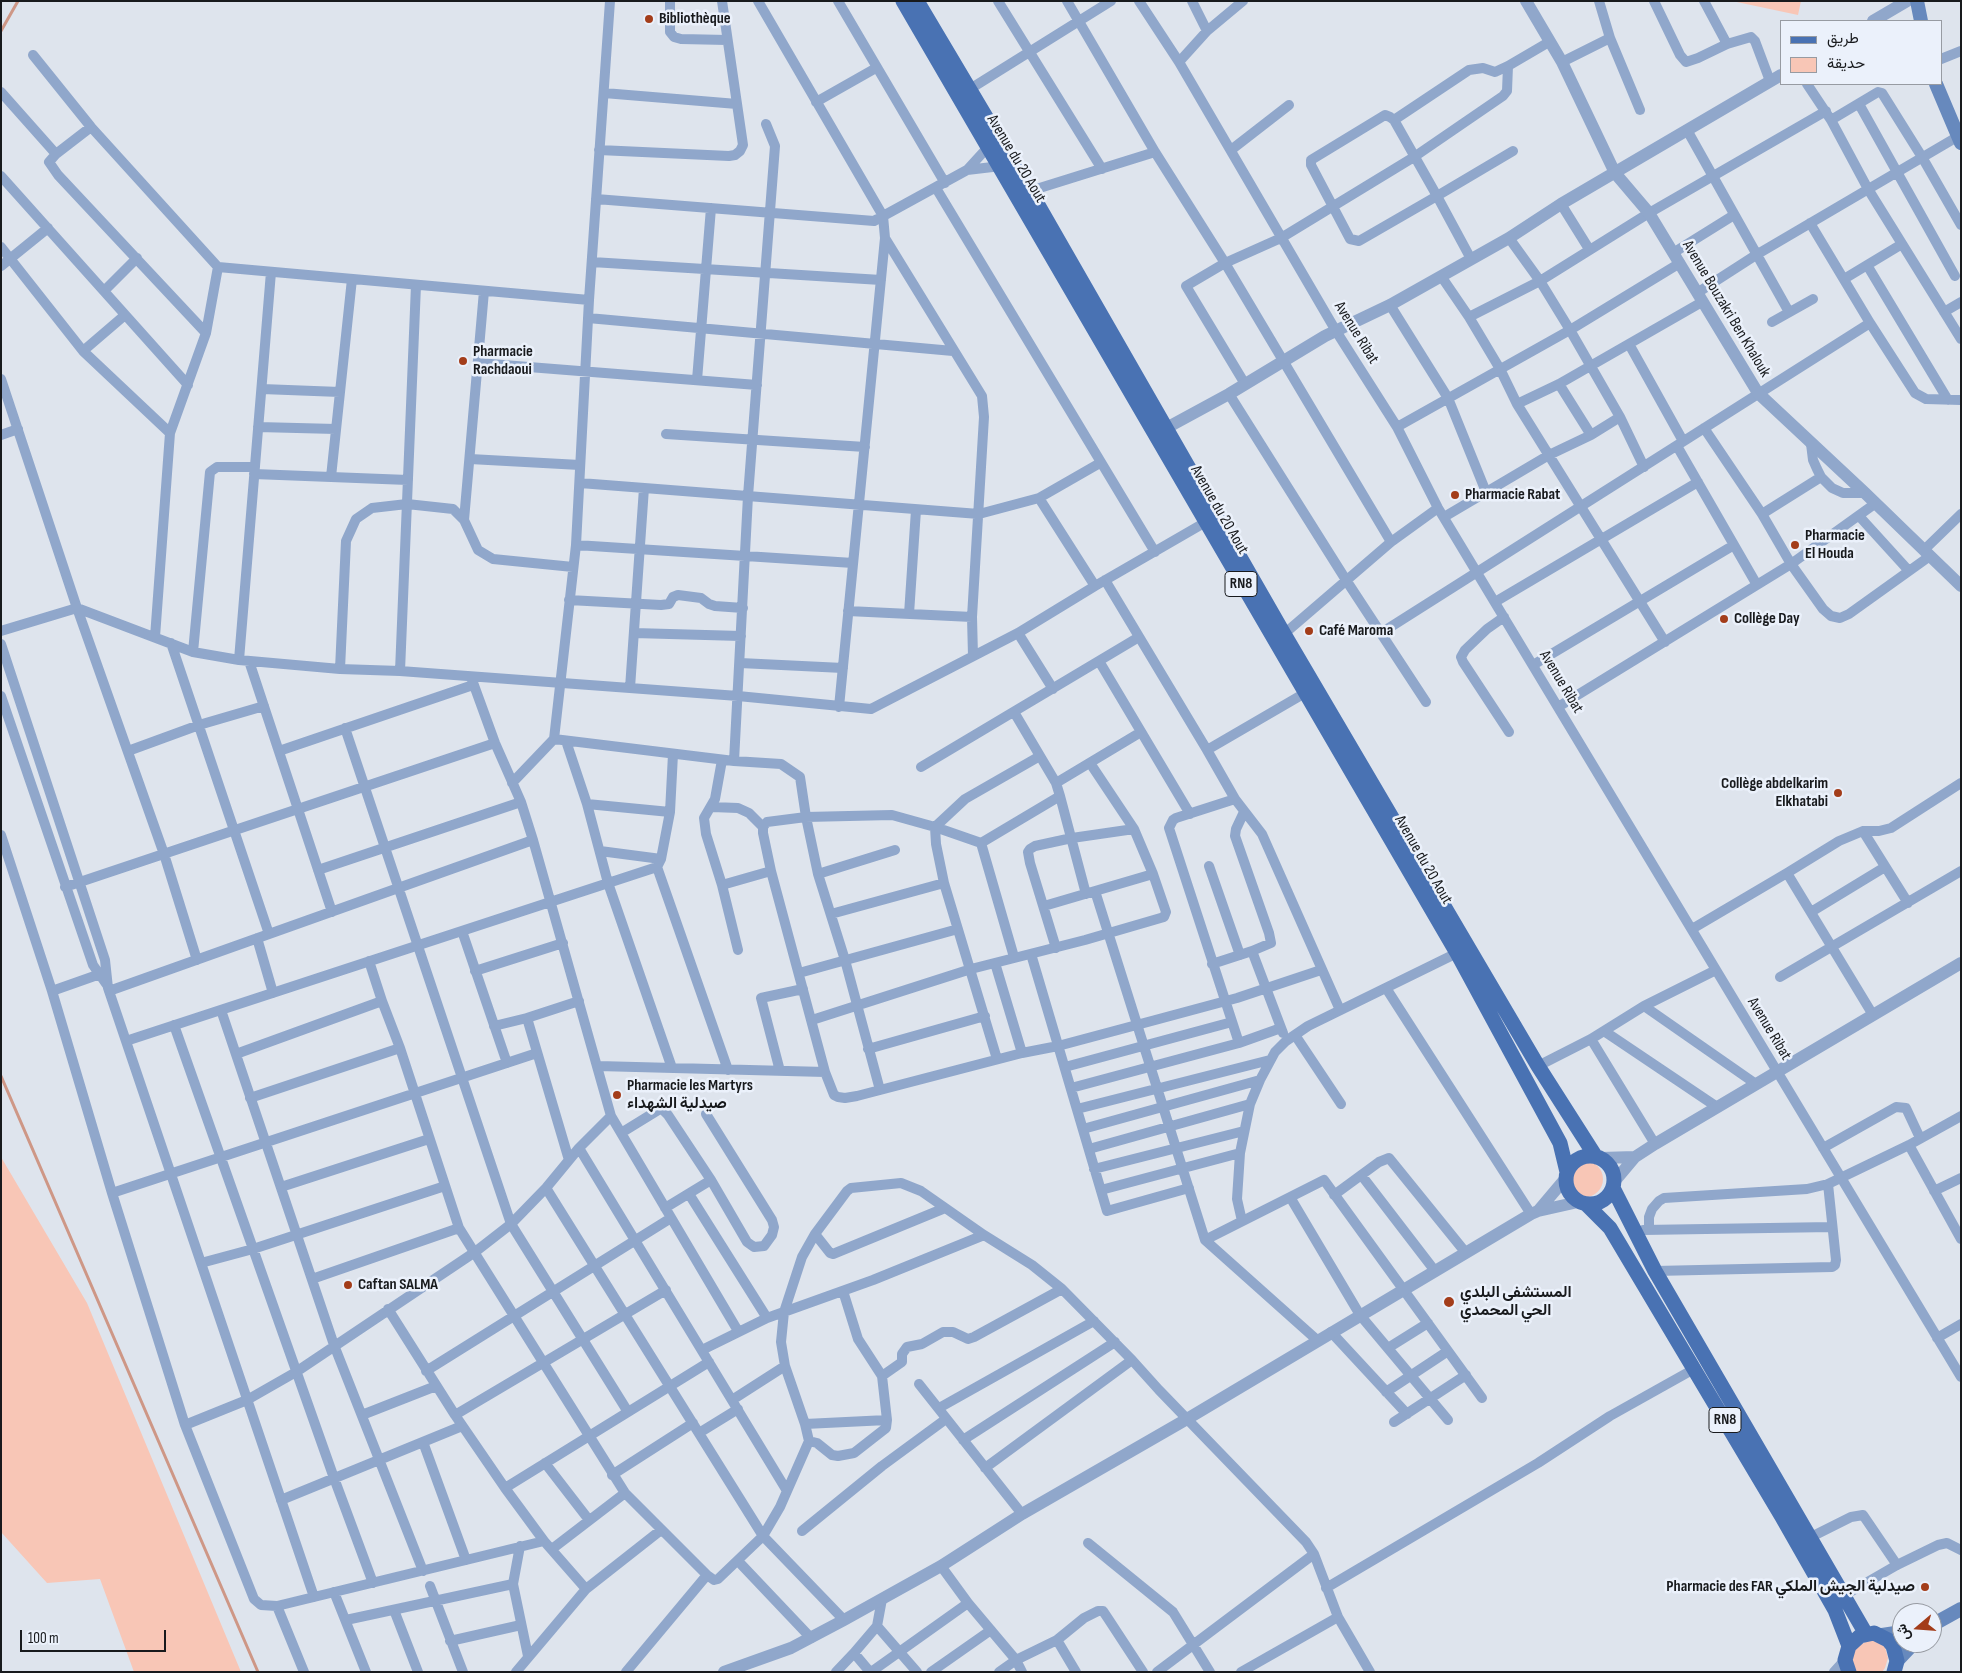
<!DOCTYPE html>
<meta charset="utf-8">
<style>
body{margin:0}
#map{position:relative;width:1962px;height:1673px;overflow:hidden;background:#dee4ed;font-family:"Sofia Sans Condensed",Vazirmatn,sans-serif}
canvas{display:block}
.frame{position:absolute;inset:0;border:2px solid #181a1d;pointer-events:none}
.legend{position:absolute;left:1780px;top:20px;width:162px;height:65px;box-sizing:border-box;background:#ebf1fb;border:1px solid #979ba2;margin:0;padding:6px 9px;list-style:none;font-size:15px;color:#181a1d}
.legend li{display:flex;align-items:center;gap:10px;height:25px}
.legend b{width:25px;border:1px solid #979ba2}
.north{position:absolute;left:1892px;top:1603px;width:50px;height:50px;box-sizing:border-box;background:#ebf1fb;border:1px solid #979ba2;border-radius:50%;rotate:252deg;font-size:14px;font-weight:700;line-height:20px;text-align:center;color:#181a1d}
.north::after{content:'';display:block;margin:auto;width:18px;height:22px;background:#a33d1a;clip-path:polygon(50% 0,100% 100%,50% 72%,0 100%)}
.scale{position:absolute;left:20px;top:1630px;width:146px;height:22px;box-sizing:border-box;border:2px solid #181a1d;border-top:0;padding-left:6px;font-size:15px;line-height:18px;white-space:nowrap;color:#181a1d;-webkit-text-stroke:4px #ebf1fb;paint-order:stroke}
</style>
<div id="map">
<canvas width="1962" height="1673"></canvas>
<div class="frame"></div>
<ul class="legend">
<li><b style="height:6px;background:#4972b3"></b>طريق</li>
<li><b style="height:14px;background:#f8c6b6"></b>حديقة</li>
</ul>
<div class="north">ش</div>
<div class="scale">100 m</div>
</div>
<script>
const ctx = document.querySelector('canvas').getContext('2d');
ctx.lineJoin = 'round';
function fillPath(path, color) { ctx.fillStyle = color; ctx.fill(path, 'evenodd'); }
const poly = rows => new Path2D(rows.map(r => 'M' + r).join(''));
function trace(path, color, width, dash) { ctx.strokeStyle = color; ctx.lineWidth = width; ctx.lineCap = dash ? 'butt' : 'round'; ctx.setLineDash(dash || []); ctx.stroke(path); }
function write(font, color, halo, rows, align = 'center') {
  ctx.font = font + ' "Sofia Sans Condensed",Vazirmatn,sans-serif'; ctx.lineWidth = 5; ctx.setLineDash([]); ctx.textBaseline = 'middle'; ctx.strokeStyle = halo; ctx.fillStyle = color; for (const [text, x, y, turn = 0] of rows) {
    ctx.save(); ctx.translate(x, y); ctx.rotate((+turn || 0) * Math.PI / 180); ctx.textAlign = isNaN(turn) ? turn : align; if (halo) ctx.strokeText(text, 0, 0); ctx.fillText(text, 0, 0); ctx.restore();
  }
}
fillPath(poly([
 [1732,1,1801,1,1798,15],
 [1,1157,87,1303,241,1672,134,1672,100,1579,47,1583,1,1532],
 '1567 1179a18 18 0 1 1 36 0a18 18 0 1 1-36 0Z',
 [1873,1638,1885,1647,1888,1658,1885,1668,1882,1672,1852,1672,1847,1652]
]), '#f8c6b6');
trace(poly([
 [1,31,18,1],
 [1,1076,258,1672]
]), '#ce9786', 3);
trace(poly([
 [670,1,670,32,674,37,681,39,727,40],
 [758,1,883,216,885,238,982,396,984,417,972,617,973,656],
 [838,1,945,183],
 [998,1,1102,169],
 [1067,1,1155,152,1225,263,1391,542],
 [1139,1,1179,62,1336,331,1397,427,1438,508,1961,1377],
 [1192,1,1207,31],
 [1599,1,1610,38,1640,110],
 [1654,1,1680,55,1686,62,1698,58,1727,44,1751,37,1755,41,1770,81],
 [1704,1,1727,44],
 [33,55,91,127,218,267,589,300],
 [1941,59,1961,51],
 [1179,62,1207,31,1243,1],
 [1562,62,1610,38],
 [1807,84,1831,120,1868,189,1961,339],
 [970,89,1111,1],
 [1,92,56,154],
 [604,93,737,104],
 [816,102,876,68],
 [1859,104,1955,276],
 [1394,120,1469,70,1483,68,1495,72,1508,66,1549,42],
 [1831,120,1878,92,1882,93,1922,157,1961,225],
 [91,127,56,154,49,162,58,175,206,333],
 [1687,130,1789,312],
 [599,150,729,156,735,155,740,151,743,145,722,1],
 [1231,150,1289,105],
 [967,170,1001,166],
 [1,176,188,385],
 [936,188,1155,552],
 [1030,191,1155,152],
 [596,199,874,221,967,170,988,147],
 [1561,204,1589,249],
 [1810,223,1870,323,1915,393,1926,399,1961,400],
 [1509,238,1540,281,1570,330,1620,417,1644,467],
 [1,247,83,351,170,433],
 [1673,253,1734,215],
 [1471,259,1437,196,1394,120,1390,117,1385,115,1311,160,1311,165,1350,239,1359,241,1437,196,1513,151],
 [592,262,881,280],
 [1867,265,1948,400],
 [1,266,48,228],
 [1441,276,1469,317,1500,369,1517,404,1665,642],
 [1844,279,1902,244],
 [104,291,137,258],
 [1697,293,1756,255,1957,137],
 [1390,305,1448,398,1486,492],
 [1944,312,1961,302],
 [1469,317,1540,281,1649,213,1826,111],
 [588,318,953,351],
 [1772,322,1813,299],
 [1629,344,1683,441],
 [83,351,125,315],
 [478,363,757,385],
 [1,379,77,608,164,854,197,960],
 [697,380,711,208],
 [1245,384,1186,286,1225,263,1281,238,1414,157,1503,96,1507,91,1508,66],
 [1559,384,1591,435],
 [262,389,340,392],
 [1229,394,1346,580,1426,702],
 [1517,404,1559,384,1702,302],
 [258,427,336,429],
 [1397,427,1570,330,1680,263],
 [1704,428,1762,514,1791,564,1823,609,1831,616,1840,618,1849,614,1930,556],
 [666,434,865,447],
 [1,435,18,429],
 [1811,444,1813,460,1817,469,1821,477,1832,488,1843,493,1865,493],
 [1677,446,1757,585],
 [470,459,580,465],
 [254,474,408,480],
 [331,477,352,279],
 [580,483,979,514,1039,498,1100,463],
 [1039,498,1095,586],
 [1762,514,1821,477],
 [1859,516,1909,571],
 [1444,517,1549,455,1591,435,1620,417],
 [464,520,484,291],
 [576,545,853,563],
 [1924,550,1961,514],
 [1105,580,1207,750],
 [569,600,661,605,669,604,673,597,678,595,701,598,709,604,715,606,743,608],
 [1495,602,1698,482],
 [848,611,972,617],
 [909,614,916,510],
 [1504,617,1487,629,1465,650,1461,657,1463,662,1509,732],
 [1,631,77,608,193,652,239,660,340,669,400,671,738,696,871,709,1018,633,1095,586,1211,519],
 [634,633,741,636],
 [1018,633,1053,689],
 [1381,633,1870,323],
 [1284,634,1391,542,1438,508],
 [155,637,170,433,206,333,218,267],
 [171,643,269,934],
 [1,644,105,960,108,988,314,1597],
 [193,652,210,472,217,467,255,467],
 [239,660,271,272],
 [249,661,332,912],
 [1099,661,1190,814],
 [740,663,843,668],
 [1533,665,1734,545],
 [340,669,346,541,356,519,372,508,407,504,453,509,464,520,478,550,493,559,573,567],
 [400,671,416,285],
 [630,688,644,488],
 [1305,693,1207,750,1235,799,1262,834,1340,1010],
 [1,696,93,965,107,985],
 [839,707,885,238],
 [1558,707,1791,564,1876,503],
 [345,728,511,1224,628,1412],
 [554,739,734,761,781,764,800,777,806,817,818,874,845,960,880,1090],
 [566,741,587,804,608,883,672,1068],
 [128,751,199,725,264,706],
 [279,751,473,685],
 [673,754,670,812,661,859,657,867,728,1070],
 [722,760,715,799,704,818,706,834,722,885,738,950],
 [734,761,748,496,775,146,766,124],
 [921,767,1139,637],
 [512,783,554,739,576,545,589,300,610,1],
 [1056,783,1141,732],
 [1060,796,1086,894],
 [1235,799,1176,818,1173,820,1169,828,1239,1043],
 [587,804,670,812],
 [712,807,738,808,749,813,763,827],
 [1863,831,1908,903],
 [1,835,52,991,112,1193,185,1425,254,1599,261,1605,277,1606,544,1541],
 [981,843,1060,796,1056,783,1014,712],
 [981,843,935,827,965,799,1040,756],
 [981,843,1014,957],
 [600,851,661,859],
 [1209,866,1240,955],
 [318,870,521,802],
 [1787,873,1873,1015],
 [818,874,895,850],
 [722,885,771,871],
 [65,887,495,743],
 [1095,891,1205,1240,1317,1340],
 [1044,906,1153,874],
 [1811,912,1885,867],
 [831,914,944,883],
 [1692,929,1787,873,1839,841,1863,831,1879,831,1891,828,1961,783],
 [462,931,507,1063],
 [257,938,273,993],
 [1056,948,1030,863,1028,852,1030,849,1035,846,1072,838,1134,829,1090,763],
 [1252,951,1283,1033],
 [1031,954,1107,1211,1189,1188],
 [369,961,382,1001,400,1048,459,1228,625,1493,707,1575,714,1580,718,1579,763,1536,780,1507,809,1441,805,1424,785,1366,781,1342,784,1312,802,1257,815,1234,847,1191,851,1188,901,1183,921,1191,984,1235,1032,1265,1062,1289,1132,1360,1159,1390,1306,1542,1314,1554,1338,1617,1370,1672],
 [995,963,1022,1053],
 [1212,964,1252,951,1271,943,1269,933,1235,836,1236,829,1244,812],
 [475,971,563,943],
 [799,973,958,929],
 [1780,977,1961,871],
 [1386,988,1531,1214],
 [52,991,103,973],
 [109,991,533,840],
 [1644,1006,1756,1084],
 [221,1010,334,1345,423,1571],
 [812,1020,971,969,1085,940,1164,917,1166,912,1153,874,1134,829],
 [174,1025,334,1478,373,1583],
 [494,1026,527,1018],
 [1604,1031,1717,1107],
 [1295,1035,1341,1104],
 [1591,1039,1655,1144],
 [126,1041,657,867],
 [868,1049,985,1016],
 [236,1054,382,1001],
 [997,1059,944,883,936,844,935,827,892,815,806,817,767,822,763,827,763,833,771,871,825,1072,834,1095,838,1097,845,1098,857,1096,1022,1053,1058,1046,1159,1019,1237,998,1321,970],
 [598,1066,825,1072],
 [1538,1066,1591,1039,1644,1006,1716,970],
 [1065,1067,1232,1022],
 [780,1071,761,998,803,989],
 [1071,1088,1239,1043,1281,1028],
 [250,1098,400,1048],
 [1077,1109,1270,1060],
 [611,1116,738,1331],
 [1083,1129,1260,1080],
 [621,1133,660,1109,663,1110,668,1115,711,1180,747,1242,754,1247,764,1246,772,1235,774,1227,772,1220,706,1114],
 [1909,1145,1961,1239],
 [579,1148,787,1491],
 [1823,1148,1896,1107,1906,1108,1920,1138],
 [1089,1149,1250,1104],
 [569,1160,527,1018,579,1001],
 [1094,1169,1244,1131],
 [1362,1176,1435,1271],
 [281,1187,429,1139],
 [546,1188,763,1536,844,1620],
 [1101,1190,1240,1153],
 [1934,1191,1961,1178],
 [112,1193,537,1053],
 [689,1194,767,1318],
 [1334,1195,1379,1162,1389,1158,1466,1253],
 [1290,1197,1360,1315,1448,1420],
 [665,1208,711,1180],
 [1242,1221,1237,1199,1240,1153,1250,1104,1260,1080,1275,1052,1286,1041,1308,1026,1457,953],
 [1649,1229,1649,1217,1652,1209,1659,1201,1664,1198,1807,1189,1828,1184,1909,1145,1961,1116],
 [1643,1230,1832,1227],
 [815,1234,830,1253,833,1254,945,1208],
 [1205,1240,1324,1180,1482,1398],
 [201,1263,253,1249,445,1186],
 [1655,1271,1832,1267,1835,1265,1836,1260,1828,1184],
 [312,1279,459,1228],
 [388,1309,455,1415,505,1488,544,1541,586,1589],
 [1331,1332,1407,1414],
 [1937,1338,1961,1324],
 [1388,1348,1428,1323],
 [702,1350,767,1318,873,1280,984,1235],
 [426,1371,671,1218],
 [882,1376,902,1362,902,1354,907,1347,922,1344,943,1332,953,1332,968,1339,974,1337,1062,1289],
 [919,1384,1022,1514],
 [1386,1392,1448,1351],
 [732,1400,785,1366],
 [939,1408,1094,1321],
 [362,1415,436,1386],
 [455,1415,666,1290],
 [1394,1422,1466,1375],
 [805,1424,887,1420],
 [185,1425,247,1400,296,1372,475,1252,511,1224,546,1188,579,1148,611,1116,533,840,521,802,495,743,471,677],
 [699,1433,738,1409],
 [963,1440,1115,1342],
 [809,1441,817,1443,832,1455,838,1456,854,1453,886,1428,887,1420,882,1376,858,1339,843,1291],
 [423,1442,466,1560],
 [545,1463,589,1520],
 [985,1468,1132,1360],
 [612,1475,693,1423],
 [505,1488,709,1362],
 [281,1500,462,1426],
 [802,1531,882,1466,946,1419],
 [1811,1537,1851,1517,1863,1515,1897,1565],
 [1088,1543,1173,1612,1210,1672],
 [520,1546,513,1584,528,1656],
 [552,1549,625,1493],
 [738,1561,811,1638],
 [941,1566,968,1603,1016,1660,1022,1672],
 [430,1586,463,1672],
 [1326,1588,1538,1463,1610,1416,1694,1369],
 [334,1592,366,1672],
 [1845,1595,1897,1565,1938,1545,1947,1543,1961,1550],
 [277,1606,304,1672],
 [394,1610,418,1672],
 [346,1620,513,1584],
 [877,1626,917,1672],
 [1057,1640,1076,1672],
 [450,1641,521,1625],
 [516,1672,586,1589,661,1530],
 [626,1672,707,1575],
 [836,1672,854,1653],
 [870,1672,854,1653,877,1626,882,1599],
 [871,1672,968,1603],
 [931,1672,991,1630],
 [999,1672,1016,1660,1057,1640,1084,1618,1098,1611,1103,1611,1109,1620,1143,1672],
 [1157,1672,1314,1554],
 [1241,1672,1338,1617],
 [1834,1672,1845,1660]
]), '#90a7cb', 10);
trace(poly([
 [1526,1,1562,62,1615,173,1649,213,1758,393,1865,493,1961,586],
 [1873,21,1907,1],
 [1159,432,1229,394,1325,336,1390,305,1509,238,1561,204,1781,75],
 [1601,1158,1635,1157],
 [1614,1182,1635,1157,1655,1144,1961,963],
 [1538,1211,1565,1179],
 [724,1672,791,1648,844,1620,941,1566,1022,1514,1187,1419,1531,1214,1538,1211,1578,1202]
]), '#90a7cb', 12);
trace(poly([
 [1917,1,1921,21],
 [1936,84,1961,143],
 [1932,1625,1961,1609],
 [1882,1635,1902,1632],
 [1897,1661,1914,1643]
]), '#6789bd', 14);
trace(poly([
 [903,1,1457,953,1560,1143,1567,1172],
 [917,1,1030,191,1284,634,1538,1066,1596,1157],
 '1566 1180a24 24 0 1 1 48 0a24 24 0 1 1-48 0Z',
 [1613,1188,1655,1271,1866,1634],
 [1586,1204,1610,1228,1782,1517,1835,1610,1849,1646],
 [1849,1672,1845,1660,1849,1646,1860,1636,1874,1633,1888,1640,1893,1646,1897,1661,1894,1672]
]), '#4972b3', 15);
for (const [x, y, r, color] of [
 [649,19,5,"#a33d1a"],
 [463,361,5,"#a33d1a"],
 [1455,495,5,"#a33d1a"],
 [1795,545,5,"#a33d1a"],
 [1724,619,5,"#a33d1a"],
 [1309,631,5,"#a33d1a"],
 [1838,793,5,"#a33d1a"],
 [617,1095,5,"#a33d1a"],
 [348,1285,5,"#a33d1a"],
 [1449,1302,6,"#a33d1a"],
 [1925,1587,5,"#a33d1a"]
]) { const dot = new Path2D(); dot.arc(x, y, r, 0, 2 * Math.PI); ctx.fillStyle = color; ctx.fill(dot); trace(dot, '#ebf1fb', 2); }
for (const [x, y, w] of [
 [1241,584,32],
 [1725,1420,32]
]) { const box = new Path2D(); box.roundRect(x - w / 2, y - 12.5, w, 25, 4); ctx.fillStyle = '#ebf1fb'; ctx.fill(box); trace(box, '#181a1d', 1); }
write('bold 15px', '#181a1d', null, [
 ["RN8",1241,584],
 ["RN8",1725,1420]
]);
write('bold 16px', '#181a1d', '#ebf1fb', [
 ["Bibliothèque",659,19],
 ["Pharmacie",473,352],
 ["Rachdaoui",473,370],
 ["Pharmacie Rabat",1465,495],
 ["Pharmacie",1805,536],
 ["El Houda",1805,554],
 ["Collège Day",1734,619],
 ["Café Maroma",1319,631],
 ["Collège abdelkarim",1828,784,"right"],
 ["Elkhatabi",1828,802,"right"],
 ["Pharmacie les Martyrs",627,1086],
 ["صيدلية الشهداء",627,1104],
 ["Caftan SALMA",358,1285],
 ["المستشفى البلدي",1460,1293],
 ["الحي المحمدي",1460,1311],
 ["Pharmacie des FAR صيدلية الجيش الملكي",1915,1587,"right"]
], 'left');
write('16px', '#181a1d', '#ebf1fb', [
 ["Avenue du 20 Aout",1016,159,59],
 ["Avenue Bouzakri Ben Khalouk",1726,309,59],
 ["Avenue Ribat",1356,333,58],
 ["Avenue du 20 Aout",1219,510,60],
 ["Avenue Ribat",1561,682,59],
 ["Avenue du 20 Aout",1423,860,60],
 ["Avenue Ribat",1769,1029,59]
]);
</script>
